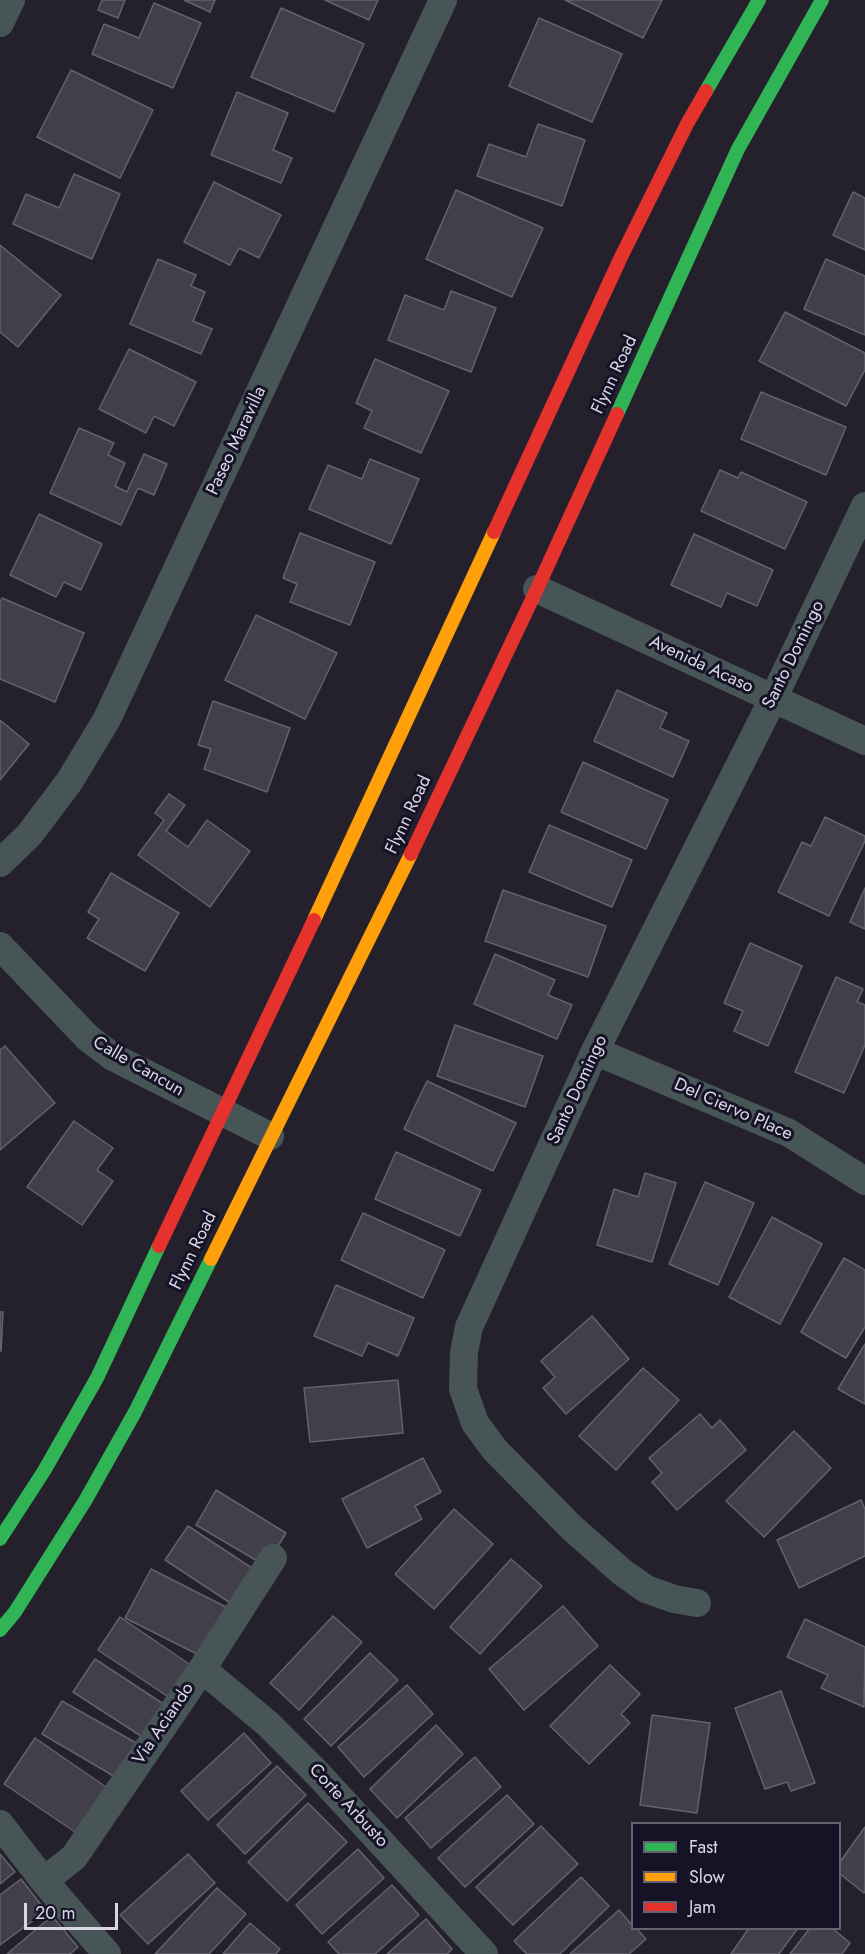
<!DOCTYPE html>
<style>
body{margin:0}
#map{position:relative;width:865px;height:1954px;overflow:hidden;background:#24212d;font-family:Jost,sans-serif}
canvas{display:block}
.legend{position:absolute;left:631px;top:1822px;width:210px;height:108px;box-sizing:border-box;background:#161327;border:2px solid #646173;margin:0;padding:8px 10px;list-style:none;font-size:18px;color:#d8d7e6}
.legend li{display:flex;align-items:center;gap:12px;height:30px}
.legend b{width:30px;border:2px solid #646173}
.scale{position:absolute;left:24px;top:1903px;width:94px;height:27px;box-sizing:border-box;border:3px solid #d8d7e6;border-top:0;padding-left:8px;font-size:18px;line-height:21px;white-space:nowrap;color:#d8d7e6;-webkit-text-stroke:4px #161327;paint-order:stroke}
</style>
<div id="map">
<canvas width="865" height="1954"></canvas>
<ul class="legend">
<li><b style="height:8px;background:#30b455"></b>Fast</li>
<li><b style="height:8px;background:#ff9f0a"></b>Slow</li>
<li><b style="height:8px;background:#e5322d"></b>Jam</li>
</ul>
<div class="scale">20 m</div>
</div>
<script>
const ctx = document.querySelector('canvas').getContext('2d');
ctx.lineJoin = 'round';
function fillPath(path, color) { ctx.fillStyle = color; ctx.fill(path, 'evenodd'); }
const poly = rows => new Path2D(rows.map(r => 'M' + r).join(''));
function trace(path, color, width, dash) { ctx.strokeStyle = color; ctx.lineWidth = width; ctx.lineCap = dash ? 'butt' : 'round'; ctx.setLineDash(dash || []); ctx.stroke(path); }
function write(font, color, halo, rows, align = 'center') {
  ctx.font = font + ' Jost,sans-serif'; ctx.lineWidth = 6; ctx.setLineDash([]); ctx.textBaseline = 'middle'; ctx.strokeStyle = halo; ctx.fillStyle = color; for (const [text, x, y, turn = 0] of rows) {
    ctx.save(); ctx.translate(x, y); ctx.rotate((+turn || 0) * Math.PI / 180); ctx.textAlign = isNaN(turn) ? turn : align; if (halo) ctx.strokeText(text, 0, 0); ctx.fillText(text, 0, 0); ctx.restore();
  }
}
const building = poly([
 [102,0,125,0,118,18,98,10,102,0],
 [184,0,215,0,210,12,184,0],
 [325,0,378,0,369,20,325,0],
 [565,0,662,0,643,38,565,0],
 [154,3,201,23,173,88,92,54,104,24,139,38,154,3],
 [281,8,364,44,334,112,251,77,281,8],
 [539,18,622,54,592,122,509,86,539,18],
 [71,70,153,110,120,178,37,137,71,70],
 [237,92,288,113,273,150,292,158,281,183,211,155,237,92],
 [538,124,585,140,562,206,477,176,489,144,526,157,538,124],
 [74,174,120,194,92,259,13,224,26,194,59,208,74,174],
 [214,182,281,215,259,258,239,248,230,265,184,242,214,182],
 [456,190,543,228,512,297,426,259,456,190],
 [853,192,865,198,865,250,833,235,853,192],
 [0,245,61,295,18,347,0,332,0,245],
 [158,259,196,275,191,286,205,292,193,321,212,329,201,354,130,324,158,259],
 [826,259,865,276,865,335,804,309,826,259],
 [451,291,496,308,471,372,388,340,405,295,444,310,451,291],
 [785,312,865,353,865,370,846,406,759,361,785,312],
 [129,349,196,382,174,426,154,416,146,433,99,409,129,349],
 [375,359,449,391,421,453,364,428,372,411,356,403,375,359],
 [761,392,846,427,826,475,741,439,761,392],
 [79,428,114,443,108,455,125,463,115,486,127,492,144,454,167,464,154,495,138,488,121,525,50,493,79,428],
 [370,459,419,479,391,544,309,509,328,465,362,479,370,459],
 [720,470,738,478,741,472,807,502,785,549,701,511,720,470],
 [39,514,102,544,81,590,64,582,56,597,10,575,39,514],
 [300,533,375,562,350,625,290,602,297,584,283,578,300,533],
 [694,534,773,570,757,606,727,593,721,607,671,585,694,534],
 [2,598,84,633,55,702,0,679,0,602,2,598],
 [256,615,337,653,305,719,225,680,256,615],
 [617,690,667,713,660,728,689,741,673,777,594,741,617,690],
 [213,701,290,728,267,792,204,769,211,749,198,745,213,701],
 [0,720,29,744,0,780,0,720],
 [583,762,668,800,646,849,561,812,583,762],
 [169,794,185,805,166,831,188,847,207,820,250,851,210,907,138,855,164,820,155,813,169,794],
 [825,817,865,836,865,841,829,916,778,892,802,842,811,846,825,817],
 [549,825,632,860,612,907,529,872,549,825],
 [111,873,179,913,145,971,87,938,99,919,88,912,111,873],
 [865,888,865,929,850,922,865,888],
 [503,890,606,926,588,977,485,941,503,890],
 [750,943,802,966,768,1046,734,1031,743,1011,724,1003,750,943],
 [495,954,555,980,548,995,572,1005,557,1039,474,1004,495,954],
 [836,977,863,989,857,1002,865,1005,865,1045,844,1093,795,1072,836,977],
 [455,1025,543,1056,525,1107,437,1076,455,1025],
 [5,1046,55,1103,0,1150,0,1050,5,1046],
 [427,1081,516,1123,493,1171,404,1129,427,1081],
 [74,1121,113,1148,97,1170,113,1181,82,1225,27,1187,74,1121],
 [396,1152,481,1190,460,1236,375,1199,396,1152],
 [645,1173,676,1183,652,1262,597,1245,614,1189,638,1197,645,1173],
 [705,1182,754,1203,718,1285,669,1264,705,1182],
 [363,1213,445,1250,423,1298,341,1260,363,1213],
 [772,1217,822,1244,780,1324,729,1297,772,1217],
 [844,1258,865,1270,865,1327,846,1358,801,1332,844,1258],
 [336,1285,414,1318,398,1356,368,1343,362,1356,314,1336,336,1285],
 [0,1312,3,1312,1,1351,0,1351,0,1312],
 [592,1316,629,1359,566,1414,543,1388,555,1377,541,1361,592,1316],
 [865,1344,865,1404,838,1389,865,1344],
 [643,1368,679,1400,616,1470,579,1436,643,1368],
 [398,1380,403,1433,310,1442,304,1388,398,1380],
 [700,1414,712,1428,720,1420,746,1450,677,1510,652,1482,662,1473,649,1458,700,1414],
 [794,1431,831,1468,764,1537,726,1501,794,1431],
 [423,1458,441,1492,415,1506,422,1519,367,1548,342,1499,423,1458],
 [216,1490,286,1533,266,1566,196,1525,216,1490],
 [861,1500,865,1509,865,1556,799,1588,777,1540,861,1500],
 [454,1509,493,1544,434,1609,395,1574,454,1509],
 [188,1526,255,1570,232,1604,165,1560,188,1526],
 [511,1559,542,1586,480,1654,450,1627,511,1559],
 [151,1569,226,1607,201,1656,125,1618,151,1569],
 [563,1606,598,1646,524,1710,489,1669,563,1606],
 [333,1616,362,1642,299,1710,270,1683,333,1616],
 [120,1617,192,1666,170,1698,98,1650,120,1617],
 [805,1619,865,1647,864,1707,821,1688,828,1675,787,1657,805,1619],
 [370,1653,398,1680,331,1746,304,1719,370,1653],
 [95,1659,165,1705,144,1738,73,1692,95,1659],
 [610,1665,640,1694,621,1714,630,1723,589,1764,550,1726,610,1665],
 [407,1685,433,1714,364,1777,338,1747,407,1685],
 [781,1691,815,1783,791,1791,787,1782,765,1789,735,1708,781,1691],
 [62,1701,138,1744,117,1778,42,1734,62,1701],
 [652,1715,710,1723,697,1813,640,1805,652,1715],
 [436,1725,463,1754,397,1818,370,1789,436,1725],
 [244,1733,271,1763,208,1820,181,1791,244,1733],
 [35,1738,106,1787,75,1832,4,1784,35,1738],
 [475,1757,501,1787,431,1848,405,1818,475,1757],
 [277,1766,306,1795,245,1854,217,1825,277,1766],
 [507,1795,534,1824,465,1887,438,1858,507,1795],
 [308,1803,347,1842,287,1901,248,1862,308,1803],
 [541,1826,578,1864,513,1925,476,1887,541,1826],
 [865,1827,865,1892,864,1893,840,1874,840,1862,865,1827],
 [358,1849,384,1878,322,1934,296,1905,358,1849],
 [0,1854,15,1872,0,1884,0,1854],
 [188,1854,215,1883,148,1944,120,1915,188,1854],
 [581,1877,609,1906,560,1954,527,1954,514,1941,581,1877],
 [21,1879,46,1911,0,1945,0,1895,21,1879],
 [392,1885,419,1915,375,1954,339,1954,328,1942,392,1885],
 [217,1888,246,1914,209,1954,155,1954,217,1888],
 [619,1910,632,1925,632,1928,636,1928,646,1939,629,1954,570,1954,619,1910],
 [52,1916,78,1947,70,1954,7,1954,52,1916],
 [426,1919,452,1949,447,1954,387,1954,426,1919],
 [250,1923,280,1949,276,1954,223,1954,250,1923],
 [749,1928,798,1928,779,1954,731,1954,749,1928],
 [810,1928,832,1928,850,1943,842,1954,790,1954,810,1928]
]);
fillPath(building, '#413f49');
trace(building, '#64626d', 1.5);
trace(poly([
 [0,23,11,0],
 [537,589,865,741],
 [0,863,29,835,69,782,107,719,443,0],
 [0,946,88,1038,113,1057,270,1136],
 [595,1051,789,1133,865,1181],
 [697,1603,674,1599,646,1589,622,1572,572,1528,495,1450,475,1423,463,1389,464,1352,469,1327,595,1051,773,699,865,506],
 [202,1669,268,1724,317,1773,484,1954],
 [0,1824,44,1881,107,1954],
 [44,1881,74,1857,202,1669,273,1558]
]), '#485557', 28);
trace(poly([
 [706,91,759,0],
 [617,414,738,149,822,0],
 [0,1539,44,1471,97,1378,159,1246],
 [0,1630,15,1612,85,1501,135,1412,211,1259]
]), '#30b455', 14);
trace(poly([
 [314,920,494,532],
 [211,1259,411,854]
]), '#ff9f0a', 14);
trace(poly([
 [494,532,621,257,687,124,706,91],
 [411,854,537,589,617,414],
 [159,1246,314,920]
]), '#e5322d', 14);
write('18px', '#d8d7e6', '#161327', [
 ["Flynn Road",615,375,-65],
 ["Paseo Maravilla",237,441,-65],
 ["Santo Domingo",794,655,-64],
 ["Avenida Acaso",701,665,25],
 ["Flynn Road",409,815,-65],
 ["Calle Cancun",138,1067,30],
 ["Santo Domingo",578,1090,-65],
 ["Del Ciervo Place",733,1110,24],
 ["Flynn Road",194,1251,-64],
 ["Via Aciando",164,1724,-56],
 ["Corte Arbusto",348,1806,47]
]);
</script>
